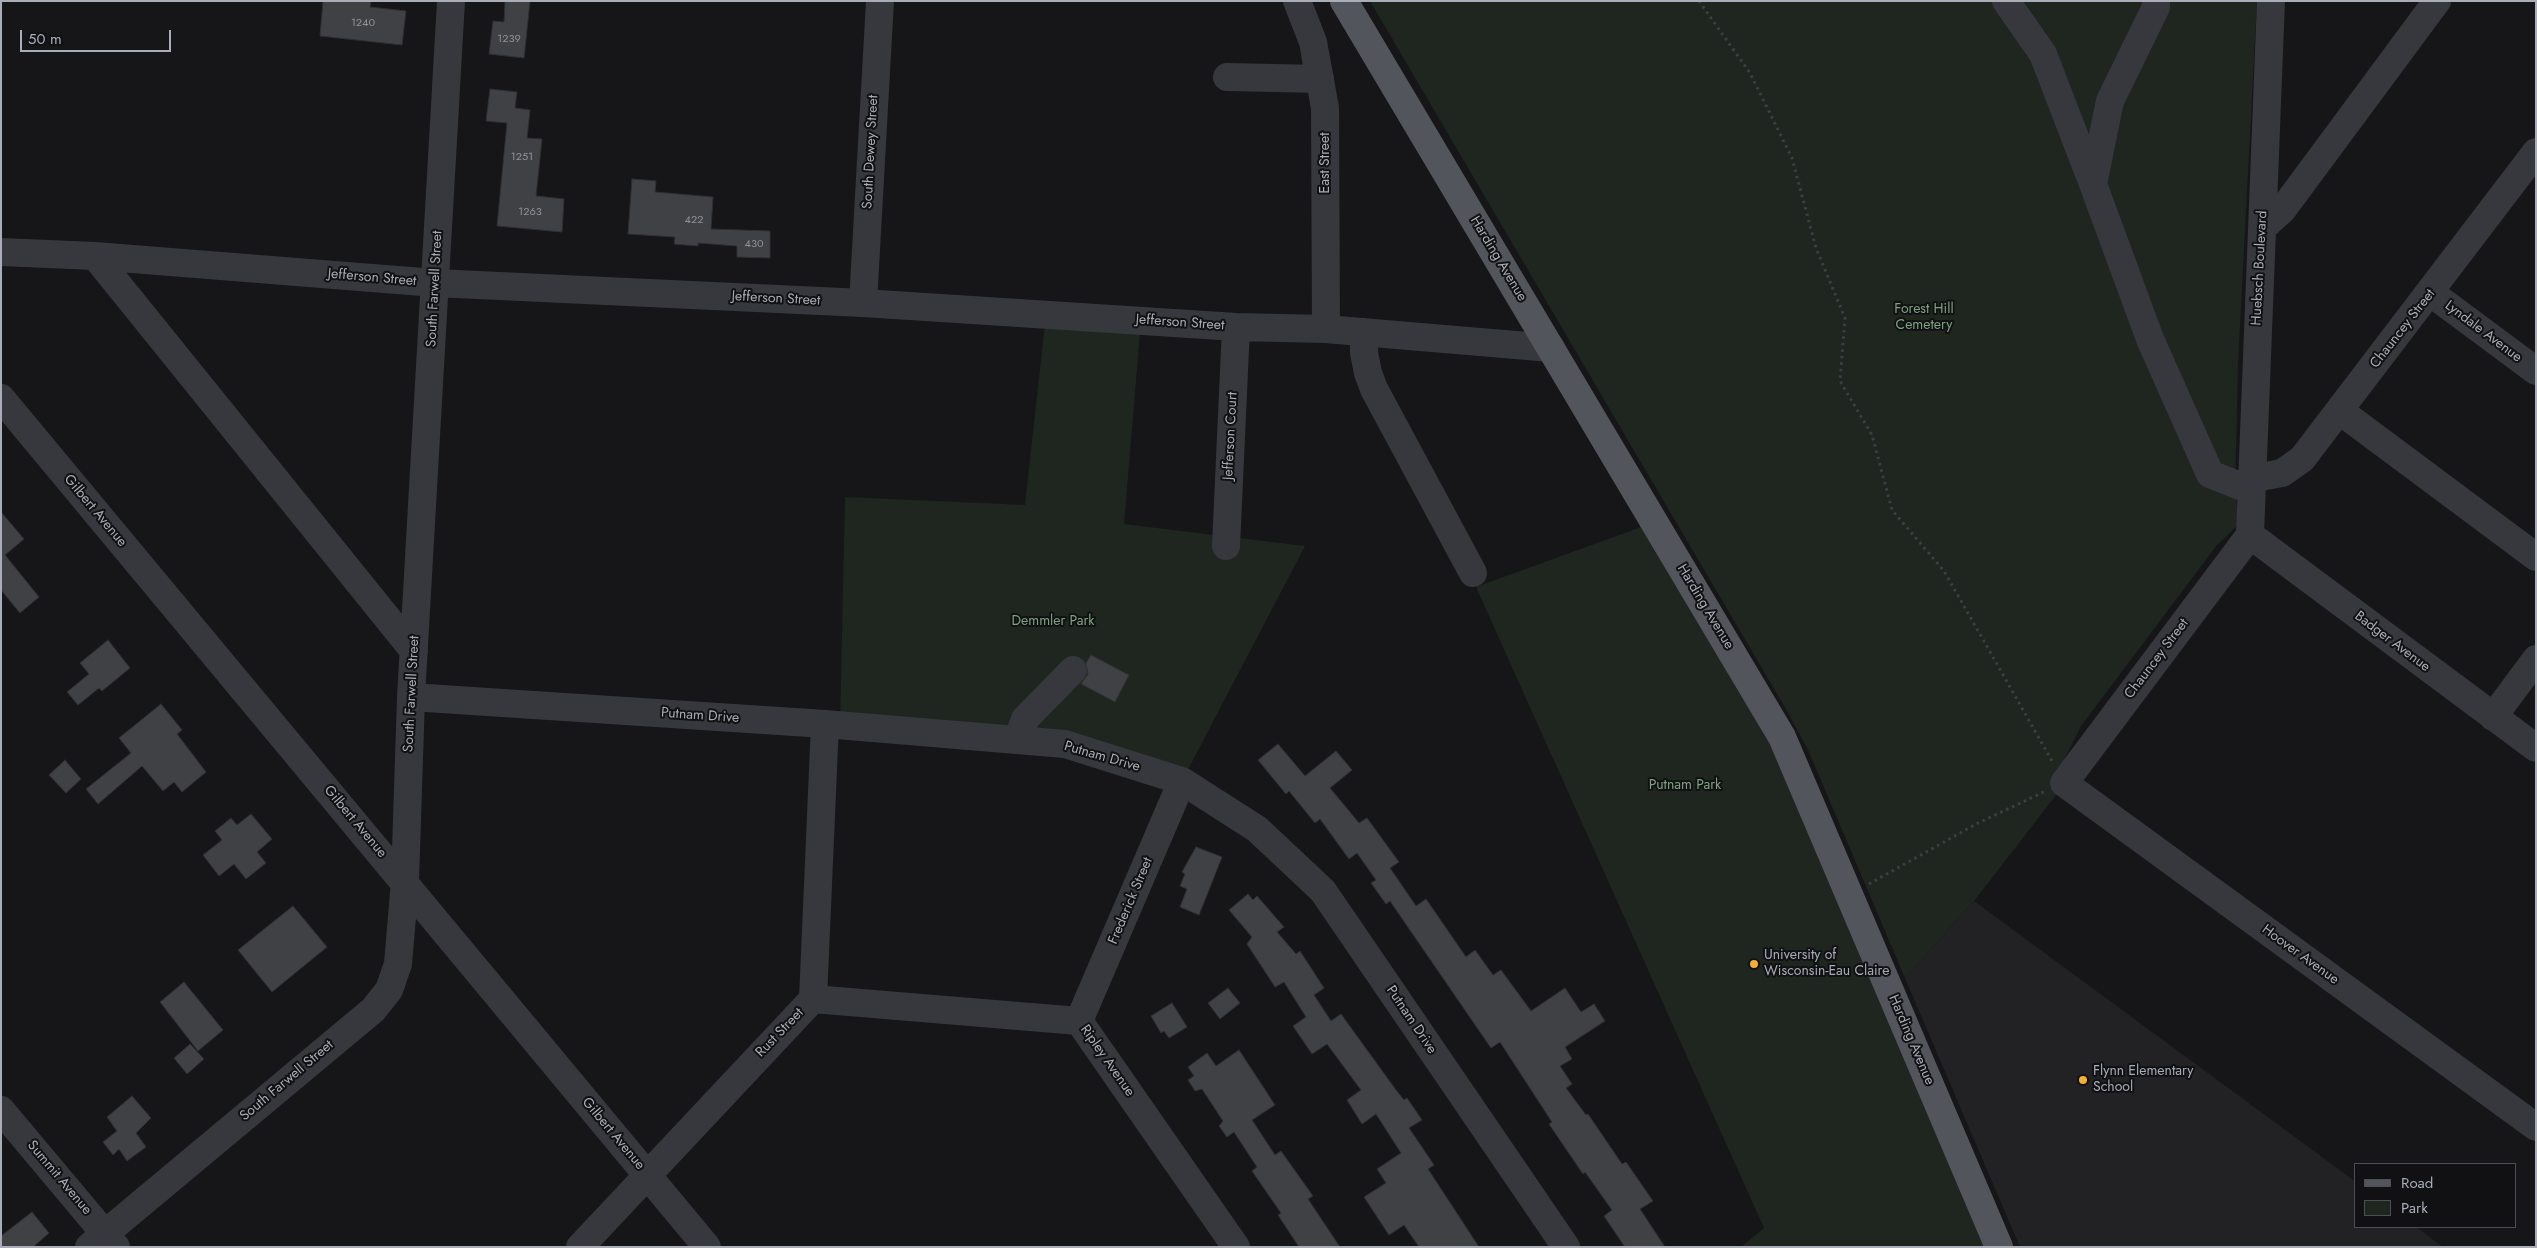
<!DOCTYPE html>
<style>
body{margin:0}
#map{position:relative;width:2537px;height:1248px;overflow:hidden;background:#161618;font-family:Jost,sans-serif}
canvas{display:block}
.frame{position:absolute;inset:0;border:2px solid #a8adb8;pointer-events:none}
.legend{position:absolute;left:2354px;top:1163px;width:162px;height:65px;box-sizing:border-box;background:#111113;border:1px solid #4d4f55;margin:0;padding:6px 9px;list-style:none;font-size:15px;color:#a8adb8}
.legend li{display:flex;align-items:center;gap:10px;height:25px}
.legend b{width:25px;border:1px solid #4d4f55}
.scale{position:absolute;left:20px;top:30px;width:151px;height:22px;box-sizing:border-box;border:2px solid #a8adb8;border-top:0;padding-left:6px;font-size:15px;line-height:18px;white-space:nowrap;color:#a8adb8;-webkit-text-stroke:4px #111113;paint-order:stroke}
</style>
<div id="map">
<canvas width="2537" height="1248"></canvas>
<div class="frame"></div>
<ul class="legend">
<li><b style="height:6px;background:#53555c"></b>Road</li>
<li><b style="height:14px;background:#1e261f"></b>Park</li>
</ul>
<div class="scale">50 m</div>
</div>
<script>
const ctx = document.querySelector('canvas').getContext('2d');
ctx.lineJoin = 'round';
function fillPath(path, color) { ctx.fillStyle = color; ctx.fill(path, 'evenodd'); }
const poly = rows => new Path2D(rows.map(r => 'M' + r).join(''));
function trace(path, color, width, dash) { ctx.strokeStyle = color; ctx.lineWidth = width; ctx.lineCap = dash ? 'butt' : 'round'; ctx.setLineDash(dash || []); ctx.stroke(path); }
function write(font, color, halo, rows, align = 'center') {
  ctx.font = font + ' Jost,sans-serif'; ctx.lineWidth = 4; ctx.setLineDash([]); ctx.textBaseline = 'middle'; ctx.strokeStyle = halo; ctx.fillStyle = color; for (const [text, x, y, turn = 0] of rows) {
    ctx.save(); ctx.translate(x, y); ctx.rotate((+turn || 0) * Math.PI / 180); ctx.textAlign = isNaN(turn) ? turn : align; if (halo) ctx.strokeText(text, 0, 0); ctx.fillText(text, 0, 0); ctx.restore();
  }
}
fillPath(poly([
 [1974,901,2356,1182,2356,1227,2416,1227,2443,1247,2020,1247,1905,978]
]), '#222225');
fillPath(poly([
 [1370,1,2257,1,2238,364,2235,492,2238,511,2237,526,2217,545,2081,726,2060,768,2060,790,1974,901,1905,978,1808,750,1787,711],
 [1046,315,1141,321,1124,524,1305,546,1182,781,1065,744,840,726,845,497,1025,505],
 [1655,522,1782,737,1999,1247,1741,1247,1764,1228,1476,587]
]), '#1e261f');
const building = poly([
 [323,1,371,1,370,7,406,11,402,45,320,36,323,1],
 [505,1,530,1,524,58,489,54,493,21,504,22,505,1],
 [490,89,517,92,515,108,530,110,527,138,542,139,536,196,564,199,562,232,497,226,507,123,486,121,490,89],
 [632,179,656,181,655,192,713,197,711,229,770,231,770,258,737,257,737,246,698,243,698,246,674,244,675,237,628,234,632,179],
 [1,512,24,539,5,555,39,597,20,613,1,590,1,512],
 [108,640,130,668,102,691,99,688,78,705,67,692,89,674,80,663,108,640],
 [1091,655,1129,675,1115,702,1081,684,1088,674,1086,663,1091,655],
 [161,704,182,730,177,734,206,772,182,792,174,782,163,791,142,766,98,804,86,789,131,753,119,738,161,704],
 [1278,744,1305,776,1336,751,1352,770,1330,788,1359,823,1367,818,1399,862,1390,868,1416,906,1426,899,1466,957,1475,950,1493,975,1501,970,1531,1011,1565,988,1581,1012,1594,1004,1605,1021,1565,1047,1572,1059,1560,1066,1572,1084,1566,1088,1586,1115,1588,1114,1622,1164,1626,1162,1653,1201,1640,1209,1665,1247,1625,1247,1604,1216,1612,1210,1585,1172,1583,1174,1549,1124,1552,1122,1500,1042,1491,1048,1390,901,1386,904,1371,883,1376,880,1357,853,1349,859,1320,819,1315,823,1289,791,1286,794,1258,760,1278,744],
 [65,760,81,779,66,793,49,775,65,760],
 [251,814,272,839,257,852,266,863,246,879,234,864,219,876,203,855,222,840,215,831,231,818,237,825,251,814],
 [1196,847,1222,857,1199,915,1180,907,1187,889,1180,886,1185,874,1182,872,1196,847],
 [1248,894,1253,900,1257,896,1284,927,1277,932,1296,954,1300,951,1324,988,1314,995,1331,1021,1341,1014,1396,1090,1404,1100,1407,1098,1422,1120,1409,1128,1434,1165,1428,1169,1479,1247,1419,1247,1404,1225,1389,1235,1364,1197,1386,1183,1377,1169,1401,1153,1376,1114,1362,1124,1347,1100,1361,1090,1327,1044,1312,1054,1293,1026,1306,1017,1284,982,1275,987,1247,944,1252,937,1229,910,1248,894],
 [293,906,327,947,272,992,238,950,293,906],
 [184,982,223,1030,198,1051,160,1002,184,982],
 [1228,988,1240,1003,1220,1019,1208,1003,1228,988],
 [1172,1003,1187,1027,1169,1038,1164,1031,1161,1033,1151,1016,1172,1003],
 [190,1044,204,1059,187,1074,174,1058,190,1044],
 [1239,1050,1275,1105,1252,1120,1275,1155,1281,1151,1313,1196,1308,1199,1340,1247,1299,1247,1278,1215,1281,1213,1252,1171,1257,1167,1234,1132,1227,1137,1219,1126,1223,1121,1202,1089,1195,1091,1188,1080,1194,1076,1188,1067,1207,1053,1216,1066,1239,1050],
 [132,1096,151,1118,136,1133,146,1147,127,1161,119,1149,113,1155,103,1142,117,1131,107,1117,132,1096],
 [32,1212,49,1233,33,1247,1,1247,1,1236,32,1212]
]);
fillPath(building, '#404145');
trace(building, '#303034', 1);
trace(poly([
 [1699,1,1750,73,1792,158,1816,248,1845,318,1840,381,1872,435,1892,510,1944,571,2052,761],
 [1869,884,1978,823,2044,792]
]), '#3d3f44', 3, [2.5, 4]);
trace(poly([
 [1297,1,1313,42,1325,108,1326,329],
 [2006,1,2043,54,2093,184],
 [2156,1,2156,7,2110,101,2093,184,2150,339,2210,474,2250,490],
 [1227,77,1320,79],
 [2262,228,2283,209,2437,1],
 [1,252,95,256,435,283,863,303,1236,327,1326,329,1551,348],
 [95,256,414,651],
 [2431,293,2536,371],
 [863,303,880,1],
 [1364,332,1364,353,1368,373,1374,389,1473,573],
 [1,398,707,1247],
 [2340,411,2536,557],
 [2250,479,2282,473,2302,459,2536,152],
 [2250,535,2064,783,2536,1127],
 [2250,535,2271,1],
 [2250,535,2536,748],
 [1226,546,1236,327],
 [411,697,825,724,1065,744,1182,781,1257,829,1323,891,1566,1247],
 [2493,717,2536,659],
 [1018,740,1025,719,1073,670],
 [813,999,1079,1021,1236,1247],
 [1079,1021,1182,781],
 [1,1110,116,1247],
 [89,1247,373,1010,389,990,398,964,405,881,411,697,451,1],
 [580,1247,813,999,825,724]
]), '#37383d', 28);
trace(poly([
 [1344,1,1782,737,1999,1247]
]), '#53555c', 28);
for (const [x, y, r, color] of [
 [1754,964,5,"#f2b134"],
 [2083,1080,5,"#f2b134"]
]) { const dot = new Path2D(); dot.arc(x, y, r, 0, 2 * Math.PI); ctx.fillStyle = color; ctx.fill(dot); trace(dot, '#111113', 2); }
write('11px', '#8e929b', null, [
 ["1240",363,23],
 ["1239",509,39],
 ["1251",522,157],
 ["1263",530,212],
 ["422",694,220],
 ["430",754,244]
]);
write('14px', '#a8adb8', '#111113', [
 ["South Dewey Street",871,152,-87],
 ["East Street",1326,163,-90],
 ["Harding Avenue",1498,259,59],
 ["Huebsch Boulevard",2260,268,-87],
 ["Jefferson Street",372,278,5],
 ["South Farwell Street",435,289,-87],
 ["Jefferson Street",776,299,3],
 ["Jefferson Street",1180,323,4],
 ["Chauncey Street",2403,329,-52],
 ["Lyndale Avenue",2483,332,37],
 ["Jefferson Court",1231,436,-87],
 ["Gilbert Avenue",95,511,50],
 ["Harding Avenue",1705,607,59],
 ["Badger Avenue",2392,642,37],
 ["Chauncey Street",2157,659,-53],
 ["South Farwell Street",412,694,-87],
 ["Putnam Drive",700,716,4],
 ["Putnam Drive",1102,757,16],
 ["Gilbert Avenue",355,822,50],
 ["Frederick Street",1131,901,-67],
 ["Hoover Avenue",2300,955,36],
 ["Putnam Drive",1411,1020,56],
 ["Rust Street",780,1033,-46],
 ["Harding Avenue",1911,1040,67],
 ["Ripley Avenue",1107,1061,55],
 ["South Farwell Street",287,1081,-40],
 ["Gilbert Avenue",613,1134,50],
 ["Summit Avenue",59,1178,50]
]);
write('14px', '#7fa381', '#111113', [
 ["Forest Hill",1924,310],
 ["Cemetery",1924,326],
 ["Demmler Park",1053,622],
 ["Putnam Park",1685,786]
]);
write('14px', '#a8adb8', '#111113', [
 ["University of",1764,956],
 ["Wisconsin-Eau Claire",1764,972],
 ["Flynn Elementary",2093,1072],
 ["School",2093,1088]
], 'left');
</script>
